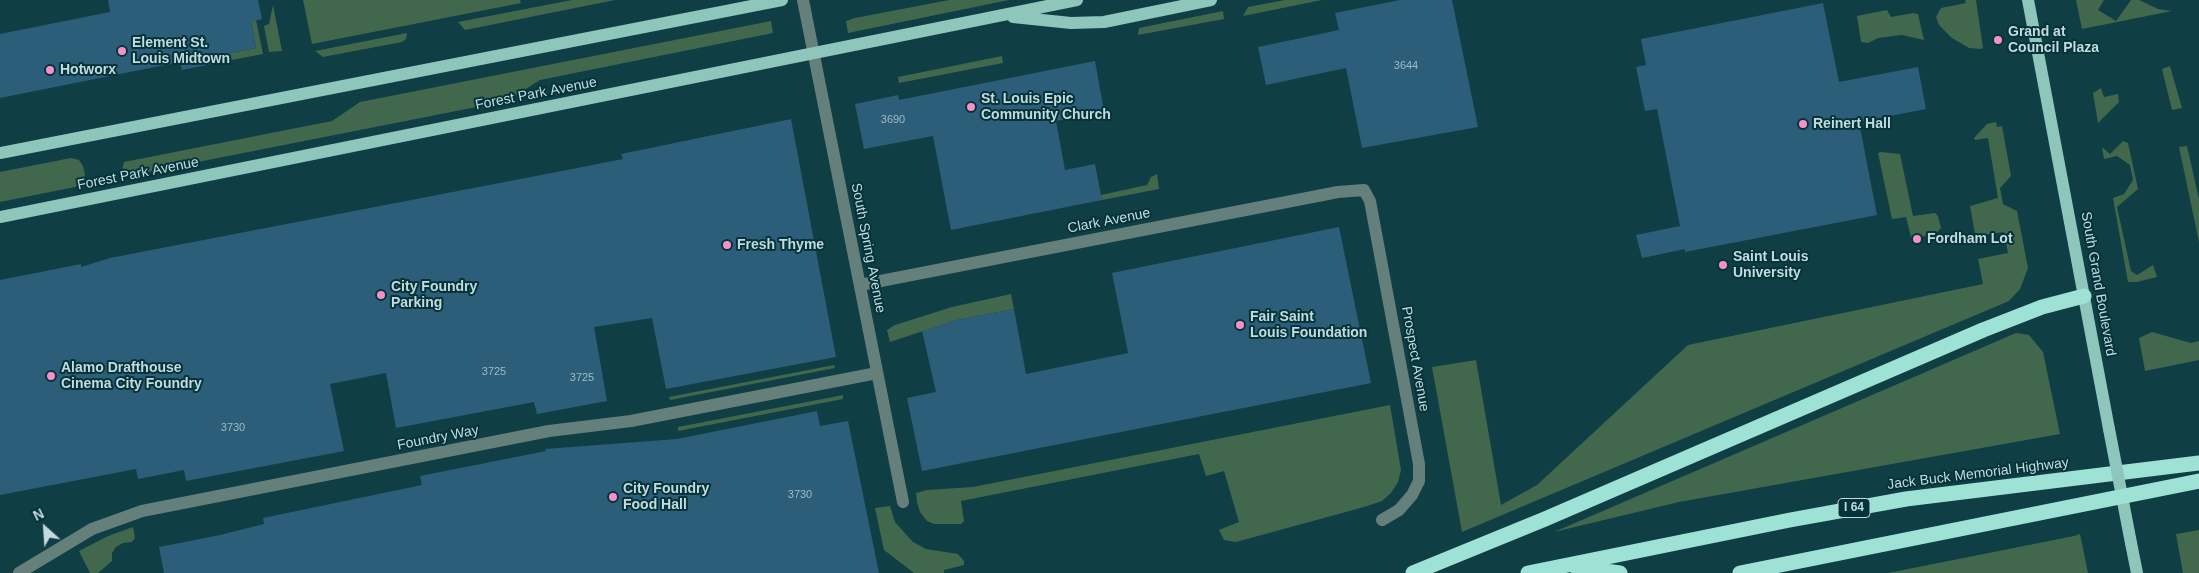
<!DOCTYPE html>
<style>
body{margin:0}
#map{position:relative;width:2199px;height:573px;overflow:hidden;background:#103e45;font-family:Helvetica,sans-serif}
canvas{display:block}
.north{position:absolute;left:20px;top:503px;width:50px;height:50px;-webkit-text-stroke:4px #03343a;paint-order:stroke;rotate:334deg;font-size:14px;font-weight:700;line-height:20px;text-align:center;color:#c4dade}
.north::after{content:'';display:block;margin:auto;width:18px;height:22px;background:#c4dade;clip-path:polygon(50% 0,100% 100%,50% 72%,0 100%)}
</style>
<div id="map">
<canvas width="2199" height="573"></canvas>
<div class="north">N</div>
</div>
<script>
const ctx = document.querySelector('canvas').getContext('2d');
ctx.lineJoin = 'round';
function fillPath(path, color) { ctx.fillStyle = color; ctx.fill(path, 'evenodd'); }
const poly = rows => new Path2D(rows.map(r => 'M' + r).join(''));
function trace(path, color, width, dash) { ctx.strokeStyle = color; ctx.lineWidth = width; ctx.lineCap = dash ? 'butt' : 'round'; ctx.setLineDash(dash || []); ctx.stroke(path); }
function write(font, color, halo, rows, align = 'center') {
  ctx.font = font + ' Helvetica,sans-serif'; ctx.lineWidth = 4; ctx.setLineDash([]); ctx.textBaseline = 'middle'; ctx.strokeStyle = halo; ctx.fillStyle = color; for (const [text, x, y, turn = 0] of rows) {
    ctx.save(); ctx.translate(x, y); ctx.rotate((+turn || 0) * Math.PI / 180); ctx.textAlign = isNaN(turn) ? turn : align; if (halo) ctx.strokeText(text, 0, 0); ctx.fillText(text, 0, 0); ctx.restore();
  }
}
fillPath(poly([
 [303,0,520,0,521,3,312,44],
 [572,0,615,0,465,30,458,22],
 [949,0,1009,0,848,33,846,21,855,18],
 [1285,0,1322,0,1243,16,1248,7],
 [1965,0,1976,0,1983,48,1981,49,1969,48,1952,38,1939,25,1936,17,1941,8,1966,3],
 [2076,0,2104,0,2098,10,2116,21,2131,0,2139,0,2158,9,2172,11,2082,29],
 [273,5,282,51,269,52,264,26,269,24],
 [1887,10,1891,17,1913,13,1918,14,1924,40,1902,35,1878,38,1868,43,1861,42,1857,16],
 [1223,11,1224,19,1138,35,1139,28],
 [256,20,263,54,232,60,230,53,256,48,251,21],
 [771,21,773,33,540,80,507,101,132,175,126,175,122,171,124,162,332,121,360,102],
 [407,33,406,39,402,42,323,57,315,51],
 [1002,56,1003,63,899,83,898,77],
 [2170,66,2182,108,2172,110,2162,69],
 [2101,88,2104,97,2118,94,2119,102,2098,123,2093,93],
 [1996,122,1997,127,2002,126,2011,176,2000,188,2003,204,2017,211,2028,268,2020,289,2009,301,1462,532,1432,367,1476,360,1501,505,1537,485,1688,345,1983,284,1978,259,2008,253,2004,232,1977,236,1975,234,1970,206,1998,198,1988,138,1975,140,1974,138,1987,124],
 [2123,141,2128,143,2138,189,2117,207,2131,271,2137,275,2153,265,2157,277,2137,282,2128,282,2113,198,2124,194,2133,180,2130,165,2117,156,2104,159,2102,147,2110,154],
 [2187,146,2199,199,2199,242,2179,147],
 [1881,152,1900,154,1913,216,1935,213,1938,216,1941,228,1935,234,1915,238,1911,237,1906,217,1892,219,1878,153],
 [71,158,79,160,83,166,85,175,83,182,75,187,0,202,0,172],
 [1157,174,1159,189,1102,200,1101,195,1147,185,1151,177],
 [1011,294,1014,309,957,320,890,342,887,330,895,325,952,307],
 [2152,332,2191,343,2199,341,2199,360,2145,371,2139,338],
 [2016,333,2029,335,2043,352,2060,434,1679,502,1554,532],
 [834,365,835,368,670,400,669,397],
 [843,395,843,399,678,431,678,427],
 [1390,405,1401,470,1398,482,1391,493,1382,501,1364,507,1236,542,1224,540,1219,530,1239,522,1224,471,1206,476,1199,454,961,501,964,521,961,524,934,524,927,521,920,512,917,502,916,493,927,490,973,487],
 [890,506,895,522,913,542,926,549,958,554,964,561,964,565,944,570,944,573,914,573,884,550,875,508],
 [133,527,135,538,132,542,123,543,116,547,112,553,112,561,98,573,90,573,79,551,108,536],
 [2199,530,2199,573,2183,573,2176,534],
 [2080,534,2088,573,1888,573,2074,536]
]), '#41674d');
fillPath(poly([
 [108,0,258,0,262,19,251,22,256,48,230,53,232,60,182,70,180,62,0,98,0,34,110,12],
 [1400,0,1452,0,1478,127,1362,148,1346,68,1266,85,1258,47,1339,30,1335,13],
 [1823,3,1839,82,1918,67,1926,109,1859,122,1877,215,1685,252,1685,249,1642,258,1636,235,1680,226,1657,109,1645,111,1636,67,1646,65,1641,39],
 [1095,61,1104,111,1056,121,1065,170,1095,164,1102,200,951,230,933,136,864,149,855,104,898,95,899,100],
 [791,119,836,357,666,389,652,318,594,327,607,401,537,414,534,402,396,428,386,373,330,384,344,451,186,481,184,470,138,479,136,469,0,495,0,280,81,264,81,267,110,258,567,170,623,159,621,154],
 [1339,227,1371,383,922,471,907,398,936,392,922,331,957,320,1014,309,1026,374,1128,353,1112,273],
 [817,411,820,426,848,421,879,573,164,573,159,547,220,535,264,524,263,518,422,485,420,476,546,451,545,449,677,439]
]), '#2c5d79');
trace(poly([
 [803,0,903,502],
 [860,285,1338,192,1364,190,1370,201,1419,464,1419,481,1412,495,1399,510,1382,520],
 [19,573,92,529,142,511,549,431,631,421,877,373]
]), '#657f7a', 12);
trace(poly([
 [2028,0,2109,429],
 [1013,17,1071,23,1104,22,1211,0],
 [0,153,782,0],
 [0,217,1077,0],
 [2131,543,2137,573]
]), '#8ec6bb', 12);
trace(poly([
 [1576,567,1620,573],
 [1413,573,1545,519,1983,330,2042,307,2084,296],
 [1528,573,1790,520,1906,499,2199,463]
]), '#9ee2d5', 15);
trace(poly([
 [2109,429,2131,543]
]), '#8ec6bb', 12);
trace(poly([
 [1740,573,2199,481]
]), '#9ee2d5', 15);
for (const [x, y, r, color] of [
 [1998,40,5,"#fa8fc8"],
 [122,51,5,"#fa8fc8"],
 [50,70,5,"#fa8fc8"],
 [971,107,5,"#fa8fc8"],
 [1803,124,5,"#fa8fc8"],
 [1917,239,5,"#fa8fc8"],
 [727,245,5,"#fa8fc8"],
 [1723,265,5,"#fa8fc8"],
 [381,295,5,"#fa8fc8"],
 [1240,325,5,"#fa8fc8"],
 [51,376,5,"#fa8fc8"],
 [613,497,5,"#fa8fc8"]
]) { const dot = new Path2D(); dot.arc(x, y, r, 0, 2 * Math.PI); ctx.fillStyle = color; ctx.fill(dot); trace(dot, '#03343a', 2); }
write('11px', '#9ebbc5', null, [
 ["3644",1406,66],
 ["3690",893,120],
 ["3725",494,372],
 ["3725",582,378],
 ["3730",233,428],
 ["3730",800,495]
]);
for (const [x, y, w] of [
 [1854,508,32]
]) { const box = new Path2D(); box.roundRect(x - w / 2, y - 9.5, w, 19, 4); ctx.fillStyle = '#03343a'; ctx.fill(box); trace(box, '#c4dade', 1); }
write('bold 12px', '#c4dade', null, [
 ["I 64",1854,508]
]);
write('bold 14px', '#c4dade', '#03343a', [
 ["Grand at",2008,32],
 ["Council Plaza",2008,48],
 ["Element St.",132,43],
 ["Louis Midtown",132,59],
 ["Hotworx",60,70],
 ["St. Louis Epic",981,99],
 ["Community Church",981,115],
 ["Reinert Hall",1813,124],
 ["Fordham Lot",1927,239],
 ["Fresh Thyme",737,245],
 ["Saint Louis",1733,257],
 ["University",1733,273],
 ["City Foundry",391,287],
 ["Parking",391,303],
 ["Fair Saint",1250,317],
 ["Louis Foundation",1250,333],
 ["Alamo Drafthouse",61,368],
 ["Cinema City Foundry",61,384],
 ["City Foundry",623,489],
 ["Food Hall",623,505]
], 'left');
write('14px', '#c4dade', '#03343a', [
 ["Forest Park Avenue",536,94,-11],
 ["Forest Park Avenue",138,174,-11],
 ["Clark Avenue",1109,221,-11],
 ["South Spring Avenue",868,248,79],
 ["South Grand Boulevard",2098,284,80],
 ["Prospect Avenue",1415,359,80],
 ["Foundry Way",438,438,-11],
 ["Jack Buck Memorial Highway",1978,474,-7]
]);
</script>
